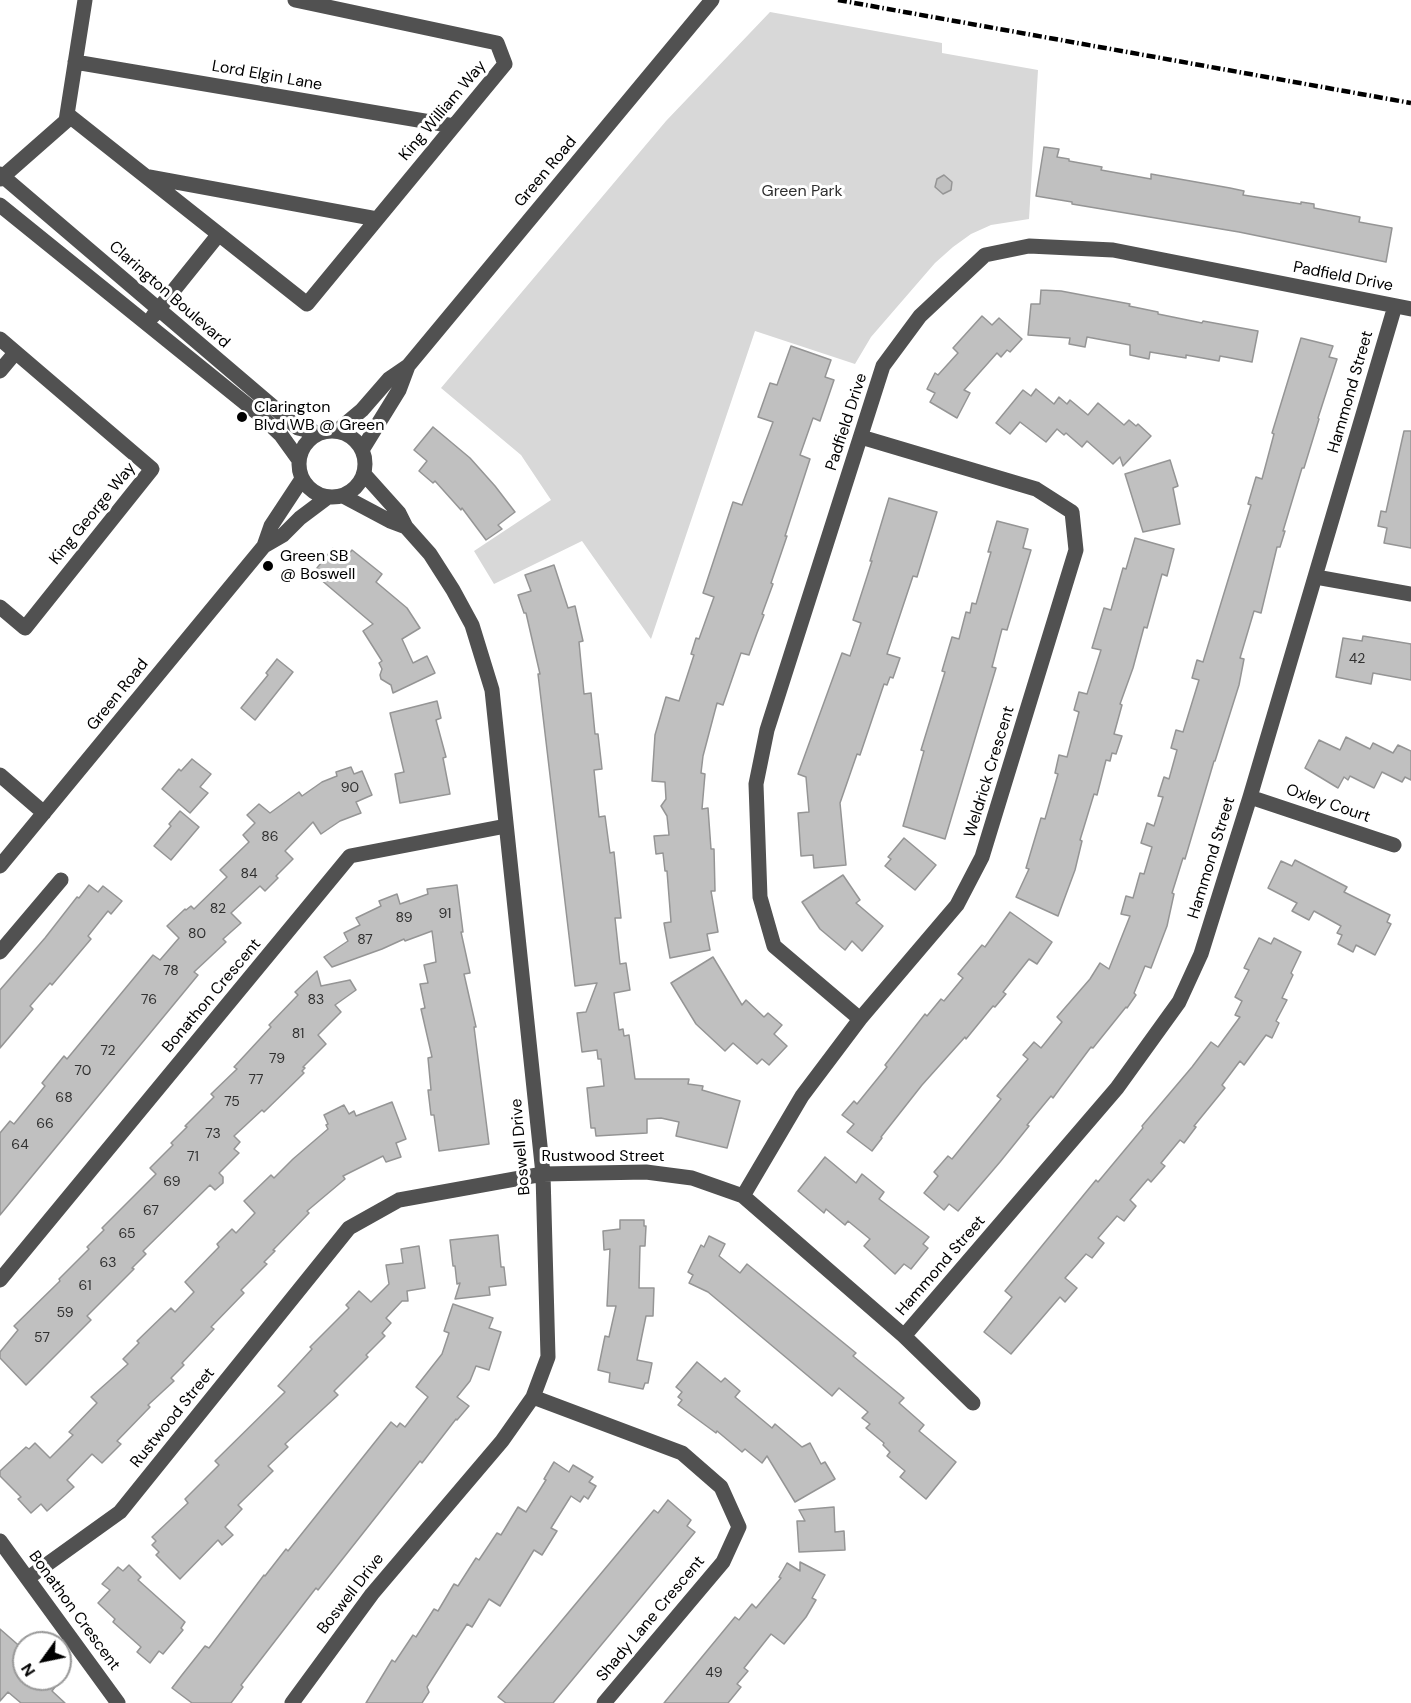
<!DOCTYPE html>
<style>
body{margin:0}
#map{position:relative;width:1411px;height:1703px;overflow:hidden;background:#fff;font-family:"DM Sans",sans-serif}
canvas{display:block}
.north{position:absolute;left:12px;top:1631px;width:60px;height:60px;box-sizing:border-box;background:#fff;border:2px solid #999;border-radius:50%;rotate:237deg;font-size:16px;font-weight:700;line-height:24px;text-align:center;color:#000}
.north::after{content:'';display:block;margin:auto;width:21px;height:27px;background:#000;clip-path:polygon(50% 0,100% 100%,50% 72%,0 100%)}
</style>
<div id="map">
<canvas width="1411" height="1703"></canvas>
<div class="north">N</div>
</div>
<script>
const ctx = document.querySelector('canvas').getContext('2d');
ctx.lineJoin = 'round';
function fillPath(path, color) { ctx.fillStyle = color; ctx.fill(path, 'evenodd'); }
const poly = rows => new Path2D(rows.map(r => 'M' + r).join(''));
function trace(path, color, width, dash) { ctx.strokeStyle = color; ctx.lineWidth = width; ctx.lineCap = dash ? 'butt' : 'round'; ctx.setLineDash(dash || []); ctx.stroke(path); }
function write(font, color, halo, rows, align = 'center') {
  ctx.font = font + ' "DM Sans",sans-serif'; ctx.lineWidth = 6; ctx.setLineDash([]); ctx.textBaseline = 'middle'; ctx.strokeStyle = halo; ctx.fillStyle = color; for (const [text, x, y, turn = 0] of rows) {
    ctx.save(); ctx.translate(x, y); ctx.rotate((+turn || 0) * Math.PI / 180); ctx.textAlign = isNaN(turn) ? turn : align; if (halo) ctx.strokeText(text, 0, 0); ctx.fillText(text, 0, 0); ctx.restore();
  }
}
fillPath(poly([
 [770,12,942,43,942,53,1038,70,1029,219,991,225,971,234,953,247,935,263,871,337,855,364,755,331,651,639,582,541,494,584,474,551,551,500,521,455,441,388,666,121]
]), '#d8d8d8');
const building = poly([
 [1044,147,1059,149,1057,157,1069,159,1069,161,1102,167,1101,170,1151,179,1151,174,1230,188,1244,191,1243,195,1301,204,1301,202,1314,204,1314,208,1360,217,1359,222,1392,228,1386,262,1239,232,1072,204,1072,202,1036,196,1044,147],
 [944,175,952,182,951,190,943,194,935,187,937,179,944,175],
 [1041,290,1061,291,1130,304,1129,306,1158,312,1158,314,1202,323,1203,321,1258,331,1252,362,1220,356,1219,361,1186,355,1186,358,1150,352,1149,359,1130,355,1130,345,1087,337,1085,347,1069,344,1070,338,1028,335,1031,304,1040,304,1041,290],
 [982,316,992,325,999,318,1022,339,1010,352,1007,350,1001,357,997,353,964,390,970,393,957,418,930,402,935,393,927,389,935,373,938,375,958,353,953,348,982,316],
 [1301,338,1333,346,1329,357,1337,359,1318,418,1319,419,1304,468,1302,468,1283,531,1285,531,1280,547,1277,547,1261,613,1254,611,1240,658,1244,659,1239,685,1215,761,1214,761,1185,859,1183,858,1172,893,1174,894,1167,926,1151,968,1145,966,1134,993,1136,995,1127,1008,1126,1007,1093,1048,1091,1047,1061,1087,1053,1098,1051,1096,1027,1125,1029,1126,1000,1162,958,1211,949,1204,944,1210,924,1193,938,1176,934,1172,948,1156,952,1159,1001,1099,997,1096,1028,1059,1023,1055,1034,1042,1041,1048,1062,1022,1057,1017,1090,979,1100,963,1109,969,1130,916,1121,914,1126,896,1133,898,1140,873,1144,874,1152,847,1141,843,1147,823,1154,826,1163,797,1158,796,1164,777,1169,779,1177,750,1171,748,1176,730,1183,732,1199,680,1192,678,1197,660,1203,662,1251,505,1248,504,1256,477,1262,479,1274,434,1272,433,1301,338],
 [791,346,831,360,825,377,834,380,820,421,813,418,800,455,810,459,785,536,787,536,771,583,773,584,762,614,764,615,757,633,749,655,741,653,723,705,717,703,703,756,701,773,705,774,702,809,708,808,711,849,714,849,715,891,711,891,718,932,707,934,710,950,670,958,664,923,671,922,667,871,665,871,663,853,656,854,654,836,669,835,667,816,661,806,666,799,665,782,652,781,655,735,666,697,679,701,694,655,691,654,696,638,699,639,714,597,703,593,733,502,742,505,773,422,758,417,770,383,777,385,791,346],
 [1036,389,1054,404,1059,397,1067,404,1070,400,1088,415,1098,403,1124,425,1129,420,1136,426,1138,424,1151,436,1123,466,1120,457,1113,464,1087,441,1082,447,1066,433,1064,435,1057,429,1046,442,1020,422,1010,434,996,423,1023,390,1031,396,1036,389],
 [433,427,470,458,495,486,515,512,498,525,502,529,486,540,462,508,461,510,435,481,433,483,419,471,427,461,414,450,433,427],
 [1404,431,1411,431,1411,548,1384,543,1387,528,1378,526,1381,511,1386,512,1404,431],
 [1170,460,1178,486,1173,488,1180,524,1143,532,1125,474,1170,460],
 [889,498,937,512,917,577,913,576,887,654,900,658,893,678,890,677,887,685,884,684,860,755,857,754,840,803,846,865,814,868,813,855,801,856,798,813,809,812,806,777,798,774,842,653,850,656,861,623,853,620,872,561,870,561,889,498],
 [997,521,1028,529,1023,548,1031,550,1007,630,1002,629,992,667,996,668,945,839,903,826,924,751,921,750,945,672,942,671,952,637,959,639,966,612,970,613,972,603,976,604,991,552,988,552,997,521],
 [1135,538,1174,549,1167,576,1162,574,1147,628,1144,627,1133,668,1120,704,1122,705,1114,734,1122,736,1116,754,1112,753,1110,761,1106,760,1097,795,1094,794,1080,840,1082,841,1075,870,1058,916,1016,897,1029,869,1026,868,1041,818,1045,819,1058,774,1055,773,1059,755,1067,757,1079,712,1074,710,1079,692,1087,694,1101,650,1092,648,1104,608,1111,610,1123,568,1126,569,1135,538],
 [333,548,346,558,352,550,382,574,376,582,407,608,420,628,402,639,413,663,427,656,435,673,393,693,391,685,381,679,380,675,382,669,379,663,382,661,363,631,373,624,313,573,333,548],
 [554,565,568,608,575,606,583,641,579,642,584,694,591,693,595,734,598,734,602,769,594,770,599,817,605,816,610,853,614,852,621,918,615,918,620,964,626,963,630,990,614,993,619,1030,623,1029,624,1036,629,1035,635,1079,689,1079,688,1084,703,1086,702,1090,740,1101,727,1148,676,1136,679,1122,661,1118,647,1119,647,1133,596,1136,595,1128,591,1128,587,1088,604,1086,601,1059,598,1059,597,1050,582,1052,577,1013,586,1012,597,983,575,986,538,674,540,674,526,613,524,613,518,595,531,591,525,575,554,565],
 [1363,636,1411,644,1411,680,1373,673,1371,684,1336,677,1343,638,1362,641,1363,636],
 [277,659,293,672,255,720,241,708,268,675,266,673,277,659],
 [437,701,441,718,436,720,446,757,443,758,450,794,400,803,395,774,404,772,390,713,437,701],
 [1346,737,1370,749,1373,743,1393,753,1398,745,1411,751,1411,780,1405,777,1402,782,1382,772,1374,788,1350,776,1348,780,1344,777,1338,788,1305,768,1319,740,1340,750,1346,737],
 [192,759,211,774,200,787,208,793,190,813,162,789,179,769,181,771,192,759],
 [351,767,354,774,362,771,372,795,356,802,361,813,340,821,321,834,313,822,285,851,293,859,276,876,278,878,265,891,260,886,231,913,241,923,223,939,226,942,194,972,198,975,0,1215,0,1133,10,1121,14,1124,45,1086,42,1083,64,1056,67,1059,153,955,160,960,179,938,167,926,185,909,186,910,191,906,194,909,227,877,220,870,249,842,243,835,255,823,247,815,259,804,270,813,299,792,302,796,322,782,337,776,336,772,351,767],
 [180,811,199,827,171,860,154,846,171,826,169,824,180,811],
 [904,838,936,865,915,890,885,866,891,859,888,857,904,838],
 [1295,860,1347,887,1344,892,1390,915,1387,922,1391,924,1375,955,1356,945,1353,952,1338,944,1342,935,1337,933,1341,926,1314,911,1309,920,1292,911,1297,903,1268,888,1281,861,1292,866,1295,860],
 [843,875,860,900,856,903,883,926,862,951,852,941,845,950,820,929,802,902,843,875],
 [89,885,98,892,103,886,122,901,111,914,108,911,88,936,91,939,52,985,50,983,30,1006,33,1009,0,1048,0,990,45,938,77,897,79,898,89,885],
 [457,885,463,932,461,932,470,973,464,974,476,1027,474,1027,489,1144,439,1151,434,1115,431,1115,428,1090,431,1090,428,1058,432,1057,421,1009,425,1008,420,984,428,983,424,965,436,962,432,931,405,941,404,939,382,949,332,967,324,957,348,941,344,933,360,925,356,918,381,906,379,901,397,894,400,904,428,894,427,889,457,885],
 [1010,912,1052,942,1037,964,1029,959,1003,992,1006,994,995,1007,993,1006,966,1039,965,1037,922,1085,881,1137,882,1138,872,1151,847,1132,854,1124,842,1115,854,1101,857,1104,887,1067,885,1065,925,1014,927,1016,941,999,944,1001,963,978,958,974,982,945,985,947,1010,912],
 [1259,938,1271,944,1274,938,1301,952,1291,973,1293,975,1282,998,1287,1000,1276,1021,1279,1023,1272,1038,1266,1035,1244,1065,1240,1061,1222,1085,1225,1088,1194,1126,1196,1127,1184,1143,1180,1140,1161,1163,1165,1166,1151,1182,1148,1179,1130,1200,1136,1206,1124,1221,1117,1216,1098,1238,1104,1243,1092,1258,1086,1254,1065,1278,1077,1288,1065,1302,1060,1297,1011,1354,984,1332,1012,1297,1005,1291,1096,1180,1098,1182,1143,1128,1142,1126,1192,1067,1211,1042,1218,1047,1240,1017,1235,1015,1242,1001,1235,997,1249,970,1244,968,1259,938],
 [713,957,742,1005,746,1000,764,1017,768,1013,782,1025,774,1034,787,1046,769,1065,762,1059,757,1064,733,1043,725,1051,696,1024,671,983,713,957],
 [317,971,321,986,350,980,356,990,335,1005,341,1012,318,1035,326,1044,303,1067,305,1068,302,1071,304,1073,264,1112,262,1110,234,1136,240,1142,234,1149,239,1153,219,1173,223,1177,223,1183,215,1190,210,1185,143,1251,146,1254,132,1268,134,1269,87,1316,91,1320,26,1385,0,1358,0,1352,18,1330,14,1326,60,1281,59,1279,89,1249,87,1247,104,1230,102,1228,156,1174,150,1168,173,1145,171,1143,187,1127,185,1126,214,1097,211,1094,237,1069,234,1067,271,1027,269,1025,298,995,295,992,317,971],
 [392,1102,406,1139,396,1143,401,1157,386,1162,383,1156,343,1176,345,1179,307,1211,309,1213,273,1250,275,1251,264,1262,267,1264,241,1290,244,1293,211,1327,214,1329,182,1363,184,1365,171,1378,174,1381,148,1405,150,1407,117,1441,121,1444,102,1463,92,1454,67,1480,74,1487,47,1511,41,1504,31,1513,18,1499,21,1497,0,1476,0,1471,26,1447,29,1449,35,1443,50,1458,73,1435,69,1432,97,1403,91,1397,128,1364,123,1359,139,1343,137,1341,171,1308,175,1312,194,1292,185,1282,219,1247,217,1244,232,1229,236,1233,255,1213,244,1201,271,1175,274,1178,293,1159,328,1129,326,1125,328,1124,324,1115,344,1105,349,1114,354,1111,356,1116,392,1102],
 [825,1157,856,1183,862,1174,884,1192,879,1199,929,1237,923,1244,928,1248,911,1269,904,1264,895,1274,864,1246,870,1239,848,1221,845,1225,826,1209,824,1213,798,1191,825,1157],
 [620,1220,644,1220,644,1226,646,1226,645,1246,640,1246,639,1288,654,1288,653,1316,646,1316,637,1360,652,1363,648,1383,645,1383,643,1389,609,1382,610,1373,598,1370,605,1336,609,1337,616,1306,607,1306,610,1249,604,1250,603,1231,620,1229,620,1220],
 [498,1235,501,1267,504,1267,506,1285,489,1287,490,1295,455,1299,460,1283,457,1284,455,1266,453,1266,450,1240,498,1235],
 [709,1236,725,1244,719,1256,740,1273,747,1264,856,1353,853,1356,904,1398,899,1403,924,1425,919,1431,956,1462,926,1499,900,1477,905,1471,887,1456,890,1452,883,1445,884,1443,866,1428,870,1424,862,1418,868,1412,839,1388,832,1396,708,1292,689,1283,693,1275,688,1272,701,1245,704,1247,709,1236],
 [419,1246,425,1288,407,1291,408,1301,402,1301,386,1318,391,1323,382,1333,385,1336,366,1355,368,1357,334,1391,338,1395,285,1444,288,1447,268,1466,273,1471,238,1505,242,1509,225,1527,233,1535,222,1545,218,1540,180,1579,156,1555,159,1552,152,1545,156,1541,152,1537,188,1503,185,1499,219,1465,215,1461,285,1392,278,1386,312,1349,310,1347,349,1308,346,1305,359,1291,371,1302,389,1284,386,1265,403,1263,401,1249,419,1246],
 [453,1304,493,1318,489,1328,501,1332,489,1370,476,1366,470,1381,457,1397,469,1406,457,1420,456,1419,422,1463,420,1461,318,1590,316,1588,241,1685,243,1687,231,1703,192,1703,172,1688,182,1675,205,1646,209,1648,264,1575,265,1576,286,1549,288,1551,391,1422,397,1427,400,1423,405,1427,428,1397,416,1387,442,1354,449,1333,444,1331,453,1304],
 [697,1362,721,1382,725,1378,740,1391,735,1397,772,1428,775,1424,802,1447,810,1443,821,1464,825,1462,835,1479,795,1502,767,1456,762,1463,745,1449,742,1452,717,1431,716,1433,678,1405,682,1400,678,1397,682,1392,676,1387,697,1362],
 [554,1462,569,1472,573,1465,593,1477,589,1482,596,1486,588,1499,584,1496,580,1502,571,1496,551,1528,557,1531,542,1555,534,1550,500,1606,489,1599,472,1627,467,1624,427,1687,429,1692,422,1703,366,1703,392,1660,395,1662,413,1635,416,1637,434,1609,438,1611,454,1584,458,1586,476,1558,479,1560,497,1533,501,1535,518,1507,526,1512,546,1480,544,1479,554,1462],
 [668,1500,691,1520,687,1526,695,1532,553,1703,506,1703,498,1697,654,1510,658,1513,668,1500],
 [834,1507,835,1532,844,1531,845,1550,799,1552,797,1521,805,1521,799,1510,834,1507],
 [800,1562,825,1575,812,1598,816,1600,806,1617,784,1644,771,1634,744,1668,748,1671,737,1684,741,1687,728,1703,664,1703,735,1617,739,1620,752,1604,756,1608,781,1578,779,1577,787,1563,800,1571,800,1562],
 [129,1565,141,1577,138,1580,185,1622,181,1628,183,1630,163,1654,159,1651,150,1663,137,1652,141,1647,113,1622,115,1619,98,1603,110,1590,102,1584,118,1567,123,1571,129,1565],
 [0,1629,24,1650,24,1679,46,1679,55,1687,52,1691,65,1703,21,1703,8,1692,0,1701,0,1629]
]);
fillPath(building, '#c0c0c0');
trace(building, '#959595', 1.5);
trace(poly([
 [75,62,454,126],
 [67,114,307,304,505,64,497,43,295,0],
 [0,174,298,428,319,433],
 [149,177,377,219],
 [0,179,66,121,85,0],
 [0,205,261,416,281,435,299,460],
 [153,316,219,234],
 [0,339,152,469,25,628,0,607],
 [0,371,15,353],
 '299 464a33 33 0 1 1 66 0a33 33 0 1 1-66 0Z',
 [337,431,362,410,389,379,408,366,712,0],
 [362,450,399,390,408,366],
 [343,496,390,521,406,527],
 [264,546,271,526,302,479],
 [1316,577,1411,594],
 [0,775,44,813],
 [1250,797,1394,845],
 [0,866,264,546,283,535,300,518,328,497],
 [0,952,61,880],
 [860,1019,774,946,760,897,756,784,767,730,883,366,920,316,985,255,1029,246,1113,250,1411,309],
 [743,1196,802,1096,860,1019,957,905,982,857,1076,550,1072,512,1036,489,861,437],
 [0,1280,350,856,506,826],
 [904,1336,1117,1088,1179,1002,1201,954,1250,797,1395,306],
 [533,1397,682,1453,721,1487,739,1527,723,1562,604,1703],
 [0,1541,118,1703],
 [28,1578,120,1512,349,1228,399,1200,515,1179,543,1174,646,1172,692,1178,743,1196,904,1336,973,1403],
 [292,1703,372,1594,502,1441,533,1397,548,1357,543,1174,492,690,472,625,453,590,430,554,406,527,399,513,364,474]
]), '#515151', 15);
trace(poly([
 [838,0,1411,103]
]), '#000', 4.5, [9, 3, 1.5, 3]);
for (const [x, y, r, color] of [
 [242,417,6,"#000"],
 [268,566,6,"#000"]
]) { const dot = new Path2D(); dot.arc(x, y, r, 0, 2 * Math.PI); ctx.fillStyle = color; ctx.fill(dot); trace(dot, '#fff', 2); }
write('14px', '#303030', null, [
 ["42",1357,659],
 ["90",350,788],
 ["86",270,837],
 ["84",249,874],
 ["82",218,909],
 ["91",445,914],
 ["89",404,918],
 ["80",197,934],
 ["87",365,940],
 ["78",171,971],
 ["76",149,1000],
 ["83",316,1000],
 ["81",298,1034],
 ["72",108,1051],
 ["79",277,1059],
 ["70",83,1071],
 ["77",256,1080],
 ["68",64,1098],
 ["75",232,1102],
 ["66",45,1124],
 ["73",213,1134],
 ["64",20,1145],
 ["71",193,1157],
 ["69",172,1182],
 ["67",151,1211],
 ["65",127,1234],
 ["63",108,1263],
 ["61",85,1286],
 ["59",65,1313],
 ["57",42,1338],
 ["49",714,1673]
]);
write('16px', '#000', '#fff', [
 ["Lord Elgin Lane",267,76,10],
 ["King William Way",443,111,-50],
 ["Green Road",546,172,-50],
 ["Padfield Drive",1343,277,11],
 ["Clarington Boulevard",169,295,41],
 ["Hammond Street",1351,392,-74],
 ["Padfield Drive",847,422,-72],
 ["King George Way",93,514,-51],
 ["Green Road",118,695,-51],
 ["Weldrick Crescent",990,772,-73],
 ["Oxley Court",1328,804,19],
 ["Hammond Street",1212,858,-73],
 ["Bonathon Crescent",212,996,-50],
 ["Boswell Drive",521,1147,-95],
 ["Rustwood Street",603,1157],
 ["Hammond Street",941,1266,-49],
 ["Rustwood Street",173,1418,-51],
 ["Boswell Drive",351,1594,-52],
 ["Bonathon Crescent",74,1611,54],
 ["Shady Lane Crescent",651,1619,-50]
]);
write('16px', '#2f2f2f', '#fff', [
 ["Green Park",802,192]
]);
write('16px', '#000', '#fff', [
 ["Clarington",254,408],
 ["Blvd WB @ Green",254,426],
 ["Green SB",280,557],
 ["@ Boswell",280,575]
], 'left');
</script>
